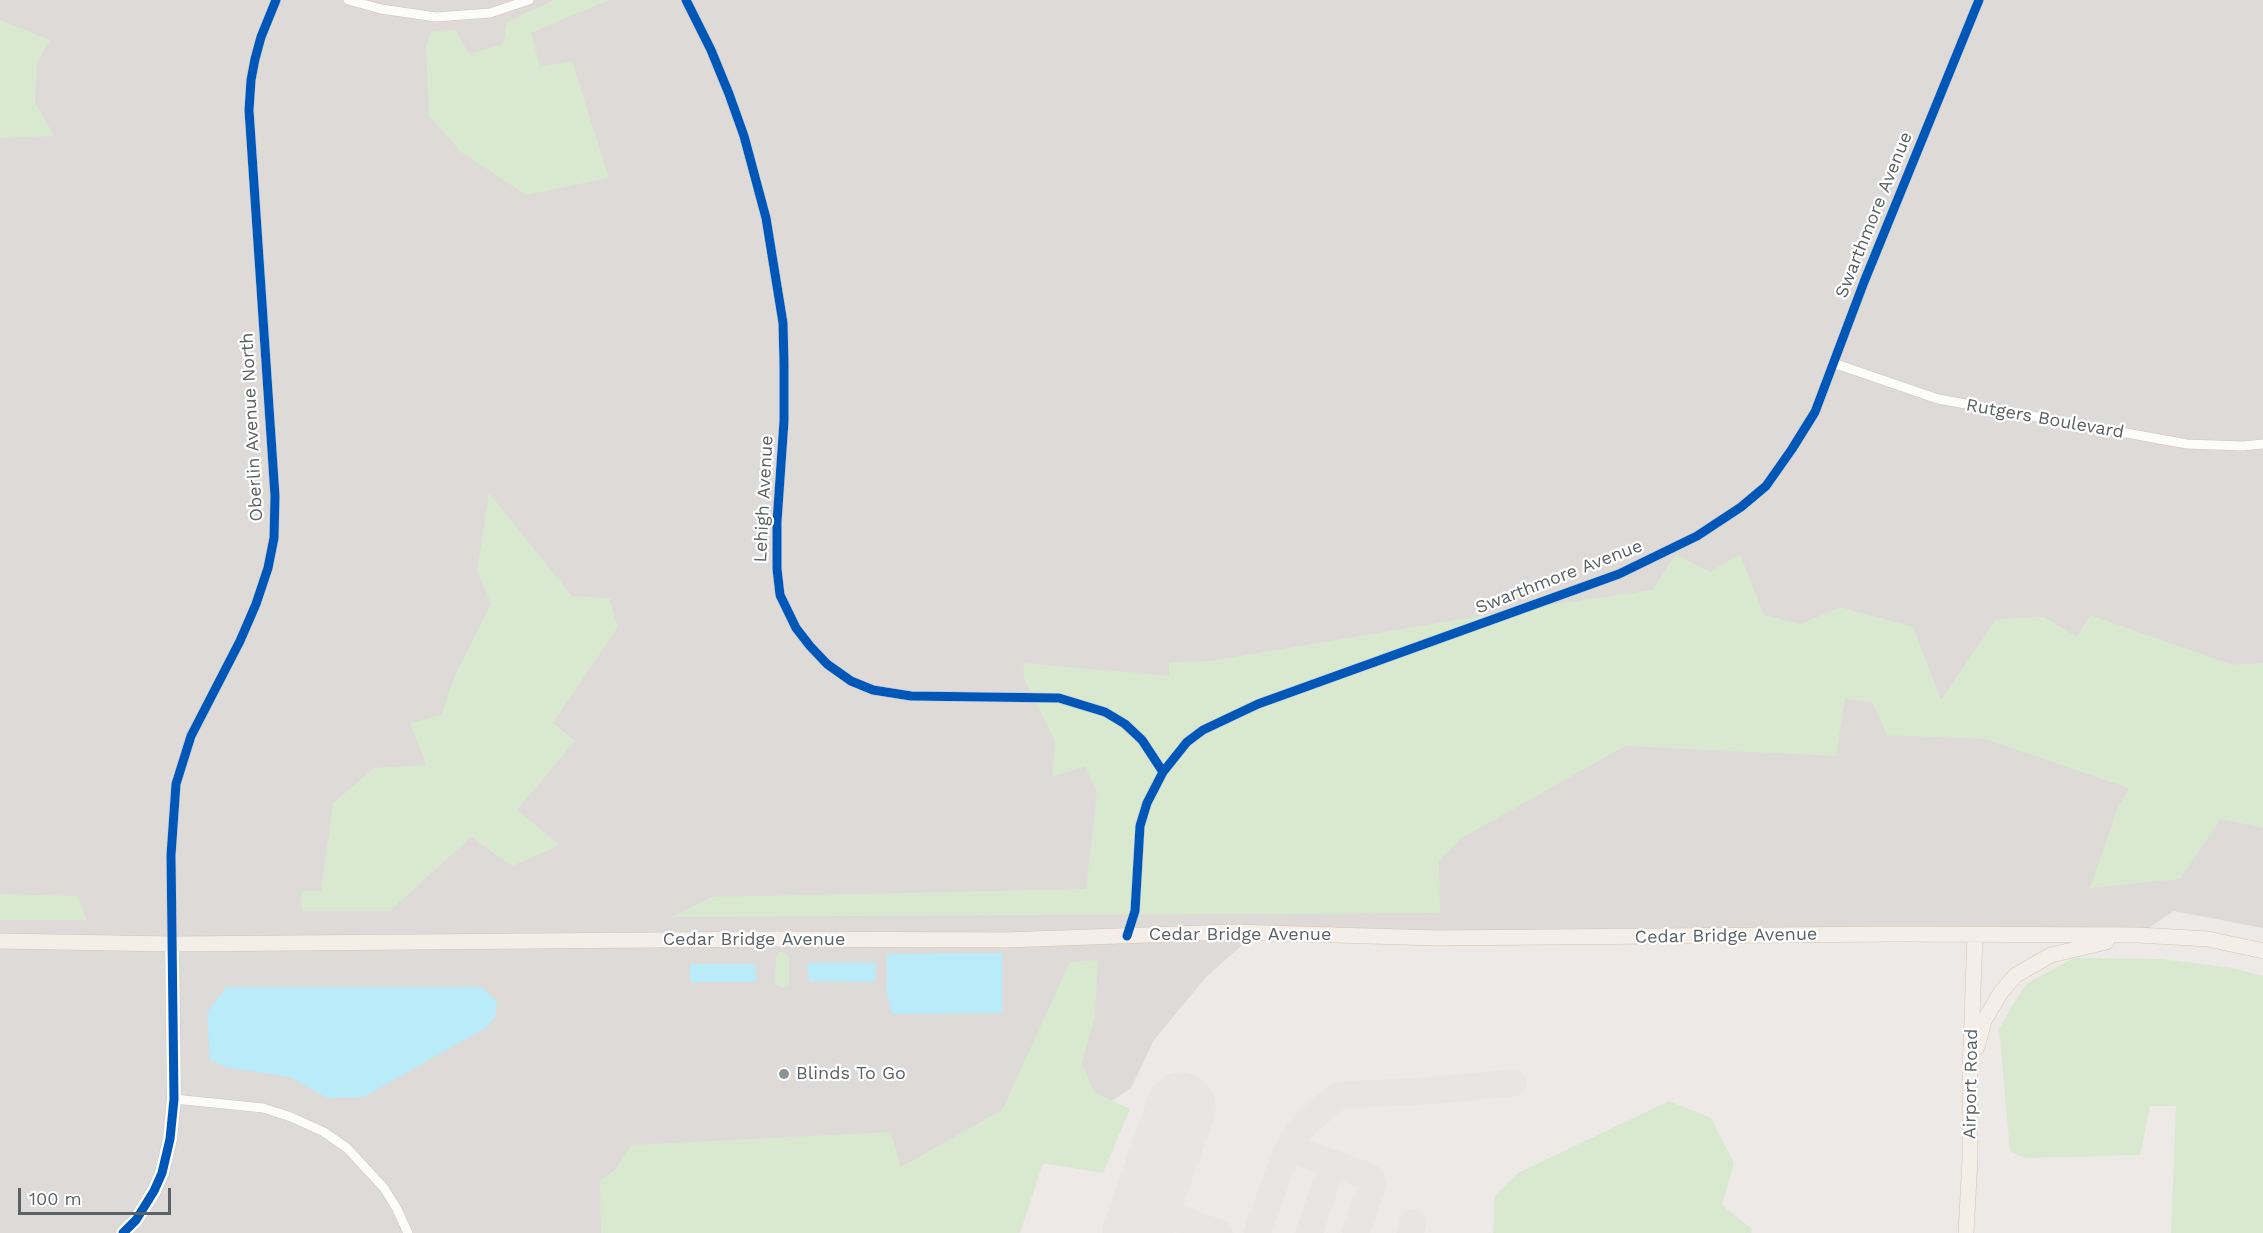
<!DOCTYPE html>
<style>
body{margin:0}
#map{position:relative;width:2263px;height:1233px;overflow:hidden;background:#ece9e6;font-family:"Work Sans",sans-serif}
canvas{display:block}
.scale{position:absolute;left:18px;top:1188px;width:153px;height:27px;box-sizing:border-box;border:3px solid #5b6265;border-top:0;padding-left:8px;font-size:18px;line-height:21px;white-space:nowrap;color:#5b6265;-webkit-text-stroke:4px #fff;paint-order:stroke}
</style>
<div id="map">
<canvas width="2263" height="1233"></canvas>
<div class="scale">100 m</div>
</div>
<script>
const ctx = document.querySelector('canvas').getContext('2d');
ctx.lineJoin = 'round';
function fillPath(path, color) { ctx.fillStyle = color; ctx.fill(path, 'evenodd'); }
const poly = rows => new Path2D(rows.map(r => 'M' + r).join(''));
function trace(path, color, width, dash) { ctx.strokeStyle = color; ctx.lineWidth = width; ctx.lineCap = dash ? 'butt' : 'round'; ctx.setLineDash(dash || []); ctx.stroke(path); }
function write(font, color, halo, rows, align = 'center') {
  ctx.font = font + ' "Work Sans",sans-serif'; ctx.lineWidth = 4.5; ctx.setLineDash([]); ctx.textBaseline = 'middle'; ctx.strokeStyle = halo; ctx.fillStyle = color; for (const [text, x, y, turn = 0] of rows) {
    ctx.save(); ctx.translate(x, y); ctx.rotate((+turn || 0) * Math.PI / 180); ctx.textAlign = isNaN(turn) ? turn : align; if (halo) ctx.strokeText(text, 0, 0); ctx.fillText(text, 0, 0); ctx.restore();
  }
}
fillPath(poly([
 [0,0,2263,0,2263,928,2174,911,2138,935,1256,933,1206,977,1154,1040,1131,1088,1065,1131,993,1233,0,1233]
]), '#dddad7');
fillPath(poly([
 [554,0,609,0,531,33,540,67,572,61,609,178,526,195,461,152,429,116,426,47,431,31,456,30,469,54,503,44,507,22],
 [0,20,50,40,37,63,35,102,54,136,0,138],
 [489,493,572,596,609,598,618,627,553,723,575,741,517,810,560,845,512,866,471,837,390,911,302,911,301,891,321,891,333,803,374,768,426,765,410,723,441,715,455,675,491,604,477,570],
 [1676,554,1710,572,1740,554,1764,615,1801,624,1840,607,1913,627,1941,700,1996,619,2044,617,2077,637,2090,615,2233,665,2263,663,2263,828,2221,819,2180,879,2090,888,2118,807,2129,788,1985,739,1887,735,1872,702,1845,699,1836,756,1625,746,1462,838,1439,860,1440,913,672,917,712,897,1086,889,1097,793,1085,766,1052,777,1055,741,1024,679,1023,663,1169,676,1169,662,1210,661,1528,608,1652,590],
 [0,894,77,896,87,920,0,920],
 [778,952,783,952,789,957,789,982,788,986,782,988,775,983,776,956],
 [2074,958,2161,959,2232,968,2263,976,2263,1233,2171,1233,2176,1106,2150,1106,2140,1155,2025,1158,2010,1151,1999,1028,2026,984],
 [1098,960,1095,1015,1082,1063,1094,1092,1130,1109,1103,1173,1043,1163,1020,1233,601,1233,600,1180,614,1171,632,1145,891,1132,901,1167,1002,1110,1070,962],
 [1669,1101,1711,1118,1734,1163,1722,1205,1752,1229,1751,1233,1493,1233,1495,1196,1518,1173]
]), '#d8e9d0');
fillPath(poly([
 [1002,953,1002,1013,892,1014,887,993,887,954],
 [807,963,876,963,875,982,809,981],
 [690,964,755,964,756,982,692,982,690,978],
 [226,987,482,987,497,1002,496,1016,487,1027,364,1097,327,1098,290,1077,229,1068,210,1060,207,1013]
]), '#baebf8');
trace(poly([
 [1288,1148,1363,1174,1371,1178,1373,1184,1356,1233],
 [1143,1218,1157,1211,1219,1233],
 [1257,1233,1288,1148,1303,1126,1335,1098,1343,1095,1426,1091,1513,1083],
 [1309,1233,1333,1163],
 [1410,1233,1413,1223]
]), '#e8e6e4', 27);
trace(poly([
 [1137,1233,1181,1107]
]), '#e8e6e4', 69);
const street = poly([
 [348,0,381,9,436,17,490,13,529,0],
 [686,0,711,50,729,94,744,136,766,218,783,323,784,364,784,421,777,522,777,569,780,595,796,628,810,646,827,664,851,681,873,690,911,696,1059,698,1105,712,1125,724,1142,740,1163,772],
 [1833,363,1938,399,2187,444,2243,446,2263,444],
 [1127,936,1135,911,1140,826,1147,803,1163,772,1187,742,1203,730,1258,704,1619,574,1697,536,1741,507,1766,486,1792,449,1815,412,1864,282,1979,0],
 [172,944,171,855,176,784,191,736,240,641,256,604,268,568,274,538,275,496,249,110,251,80,255,59,261,37,276,0],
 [174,1099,263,1108,291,1117,324,1132,347,1148,384,1188,397,1209,408,1233]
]);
const secondary = poly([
 [123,1233,136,1220,154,1191,162,1173,170,1139,174,1099,172,944]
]);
const primary = poly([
 [0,941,172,944,774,939,1005,940,1232,932,1437,938,1894,934,2138,935,2208,939,2263,951],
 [1977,1047,1984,1021,2001,992,2016,975,2051,955,2106,942],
 [1966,1233,1970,1159,1970,1073,1975,935]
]);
trace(street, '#c8c8c7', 10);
trace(secondary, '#c7c8c7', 15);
trace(primary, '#d6c4b2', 16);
trace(street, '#fcfcfb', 9);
trace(secondary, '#fcfcfb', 14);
trace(primary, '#f3eee8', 15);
trace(poly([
 [686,0,711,50,729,94,744,136,766,218,783,323,784,364,784,421,777,522,777,569,780,595,796,628,810,646,827,664,851,681,873,690,911,696,1059,698,1105,712,1125,724,1142,740,1163,772],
 [1127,936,1135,911,1140,826,1147,803,1163,772,1187,742,1203,730,1258,704,1619,574,1697,536,1741,507,1766,486,1792,449,1815,412,1864,282,1979,0],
 [123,1233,136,1220,154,1191,162,1173,170,1139,174,1099,171,855,176,784,191,736,240,641,256,604,268,568,274,538,275,496,249,110,251,80,255,59,261,37,276,0]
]), '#0057b8', 9);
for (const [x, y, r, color] of [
 [784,1074,6,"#8e9192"]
]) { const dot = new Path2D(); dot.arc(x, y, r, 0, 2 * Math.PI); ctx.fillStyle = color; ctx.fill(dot); trace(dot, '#fff', 2); }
write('18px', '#5b6265', '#fff', [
 ["Swarthmore Avenue",1874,215,-68],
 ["Rutgers Boulevard",2045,419,10],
 ["Oberlin Avenue North",252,427,-93],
 ["Lehigh Avenue",764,499,-87],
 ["Swarthmore Avenue",1559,577,-21],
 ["Cedar Bridge Avenue",1240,935],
 ["Cedar Bridge Avenue",1726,936,-1],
 ["Cedar Bridge Avenue",754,940],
 ["Airport Road",1971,1084,-89]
]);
write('18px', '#5b6265', '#fff', [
 ["Blinds To Go",796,1074]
], 'left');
</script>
